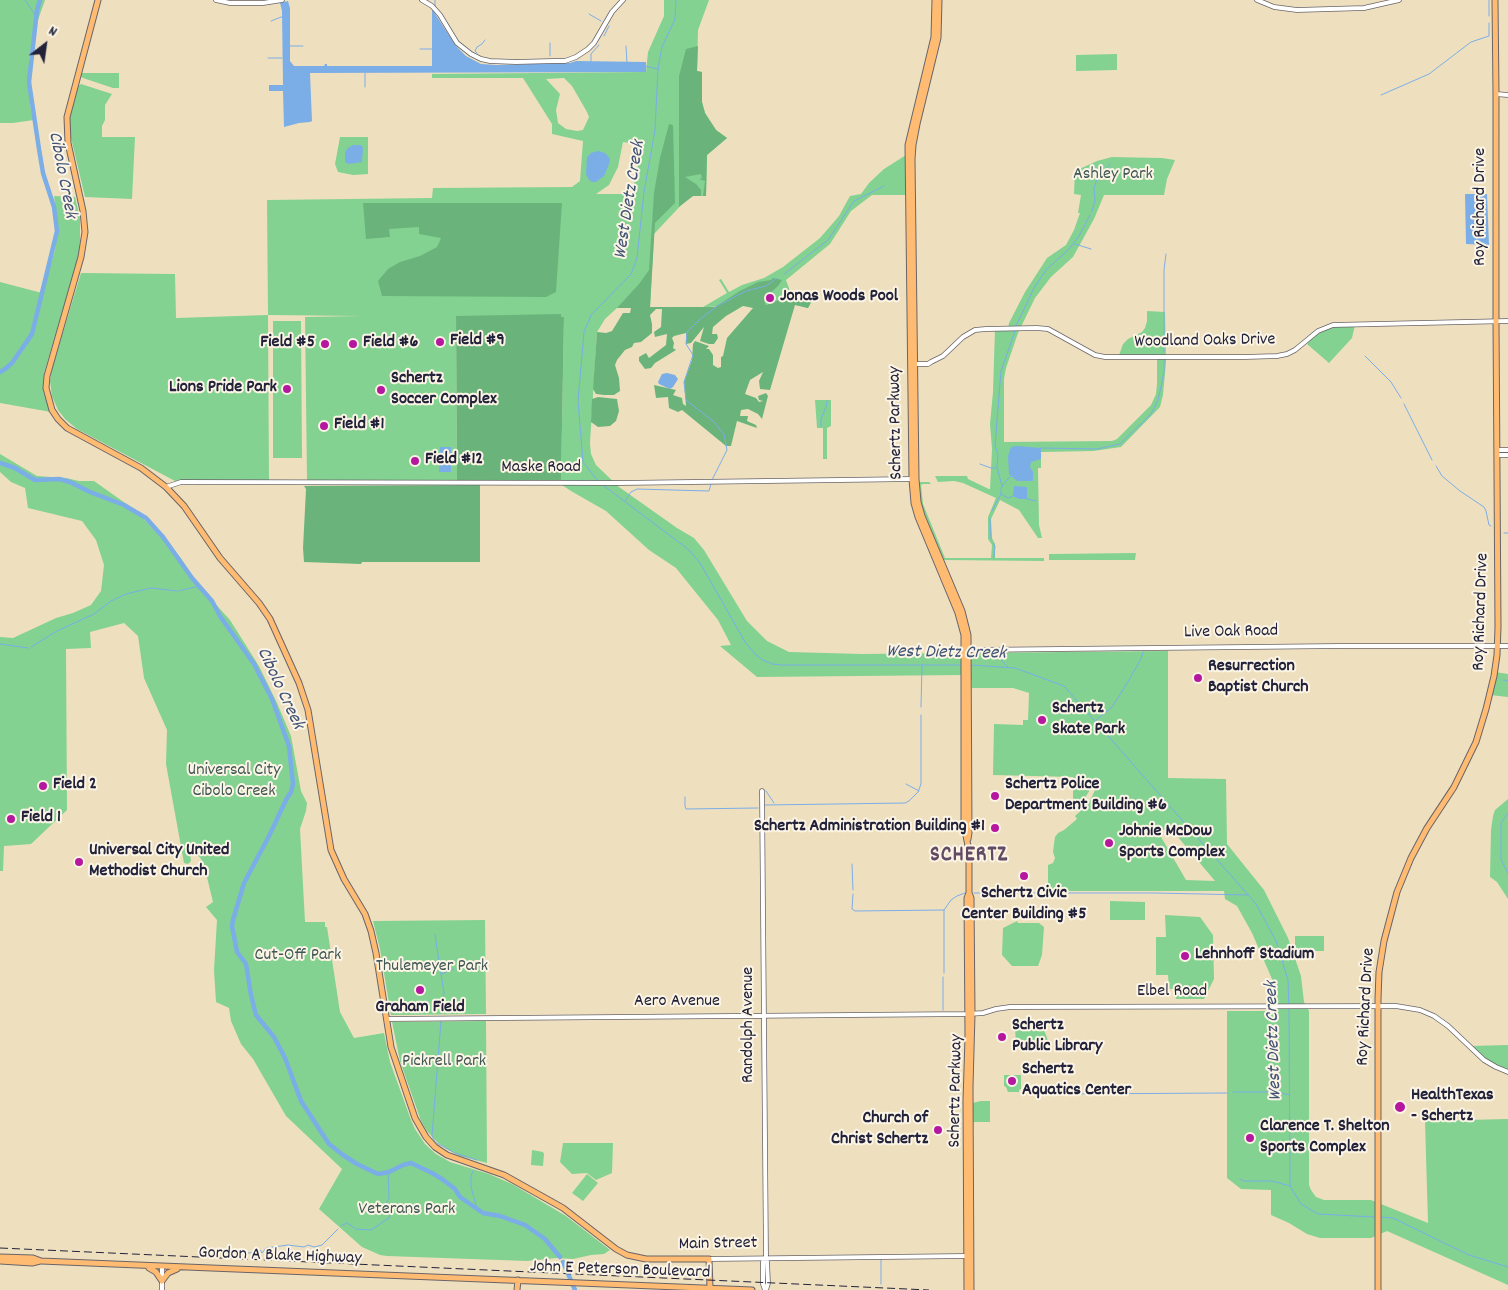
<!DOCTYPE html>
<style>
body{margin:0}
#map{position:relative;width:1508px;height:1290px;overflow:hidden;background:#eee0bf;font-family:Dekko,sans-serif}
canvas{display:block}
.north{position:absolute;left:20px;top:20px;width:50px;height:50px;-webkit-text-stroke:4px #fcf5e5;paint-order:stroke;rotate:30deg;font-size:14px;font-weight:700;line-height:20px;text-align:center;color:#22223b}
.north::after{content:'';display:block;margin:auto;width:18px;height:22px;background:#22223b;clip-path:polygon(50% 0,100% 100%,50% 72%,0 100%)}
</style>
<div id="map">
<canvas width="1508" height="1290"></canvas>
<div class="north">N</div>
</div>
<script>
const ctx = document.querySelector('canvas').getContext('2d');
ctx.lineJoin = 'round';
function fillPath(path, color) { ctx.fillStyle = color; ctx.fill(path, 'evenodd'); }
const poly = rows => new Path2D(rows.map(r => 'M' + r).join(''));
function trace(path, color, width, dash) { ctx.strokeStyle = color; ctx.lineWidth = width; ctx.lineCap = dash ? 'butt' : 'round'; ctx.setLineDash(dash || []); ctx.stroke(path); }
function write(font, color, halo, rows, align = 'center') {
  ctx.font = font + ' Dekko,sans-serif'; ctx.lineWidth = 4; ctx.setLineDash([]); ctx.textBaseline = 'middle'; ctx.strokeStyle = halo; ctx.fillStyle = color; for (const [text, x, y, turn = 0] of rows) {
    ctx.save(); ctx.translate(x, y); ctx.rotate((+turn || 0) * Math.PI / 180); ctx.textAlign = isNaN(turn) ? turn : align; if (halo) ctx.strokeText(text, 0, 0); ctx.fillText(text, 0, 0); ctx.restore();
  }
}
fillPath(poly([
 [0,0,45,0,33,34,29,61,29,85,31,111,34,120,13,123,0,123],
 [664,0,709,0,698,30,697,71,702,72,702,102,705,113,716,130,727,138,707,155,706,196,693,196,684,202,654,234,650,307,617,308,605,319,597,332,590,443,591,454,596,465,619,487,677,528,694,538,704,550,747,621,767,641,789,652,862,654,1168,651,1168,778,1226,779,1227,844,1264,890,1288,938,1301,976,1304,1002,1309,1011,1309,1185,1311,1190,1316,1197,1324,1200,1371,1200,1428,1223,1425,1121,1508,1119,1508,1285,1387,1231,1371,1238,1320,1238,1307,1234,1289,1223,1271,1215,1271,1190,1241,1189,1227,1178,1227,1011,1274,1011,1272,979,1252,933,1237,906,1225,899,1224,891,1048,891,1048,865,1053,863,1055,858,1053,852,1055,837,1058,833,1064,830,1077,819,1075,816,1089,803,1095,790,1091,788,1082,803,1077,807,1073,807,1073,777,993,775,994,724,1023,725,1023,720,1028,720,1029,693,1013,688,972,688,972,681,962,675,757,677,720,646,731,645,718,620,676,568,649,550,606,511,571,491,562,485,561,480,564,317,456,316,457,480,307,480,305,317,361,316,268,315,269,481,175,481,77,429,65,419,58,410,52,396,50,381,52,369,81,273,175,274,176,318,268,315,267,200,432,198,433,188,572,187,580,181,583,141,552,134,552,124,523,78,432,78,432,74,646,72,648,52,664,16],
 [564,78,572,86,587,112,589,117,583,130,577,131,566,129,558,123,556,110,560,94,546,79],
 [623,142,642,145,632,194,596,194,609,185,618,167],
 [1157,830,1172,830,1215,881,1186,880],
 [1117,54,1117,70,1076,71,1076,55],
 [80,73,119,73,119,88,113,88,83,78,80,76],
 [81,84,112,94,105,105,105,120,102,126,102,137,135,137,132,199,85,197,71,138,69,137,68,120,75,94,78,86],
 [340,137,368,137,368,174,353,175,338,172,335,164],
 [906,155,906,195,872,195,851,211,830,244,786,280,790,291,797,297,815,296,808,308,792,304,703,307,727,293,719,280,721,279,729,292,742,285,764,278,783,267,820,238,839,216,850,196,861,194,869,183,884,169],
 [1112,157,1162,158,1175,160,1167,179,1164,195,1104,195,1094,219,1073,257,1051,277,1035,298,1018,333,1006,368,1004,379,1004,442,1112,441,1117,439,1151,405,1156,394,1157,384,1157,357,1118,358,1123,344,1128,339,1142,332,1145,328,1147,321,1147,311,1165,312,1166,362,1163,395,1160,407,1121,447,1093,451,1041,452,1041,468,1038,468,1039,525,1042,538,1038,538,1019,510,1000,500,991,519,992,538,995,544,995,558,1044,558,1044,561,944,560,923,510,919,493,919,482,929,482,931,484,923,484,921,485,923,504,945,558,991,558,992,545,988,539,988,517,996,498,963,483,954,481,938,482,935,476,967,476,968,479,989,489,990,489,992,449,990,424,993,392,995,329,1008,328,1009,323,1025,292,1047,258,1066,245,1074,230,1080,213,1078,213,1081,195,1074,194,1075,171,1097,161],
 [54,196,75,197,80,218,80,241,78,258,44,373,43,391,51,412,0,403,0,282,42,293,55,250,57,220],
 [273,321,301,321,302,458,273,458],
 [1355,325,1352,338,1329,363,1307,344,1312,338,1323,330,1334,326],
 [815,400,831,400,831,426,827,428,827,459,823,459,823,428,817,428],
 [0,454,37,476,66,478,79,481,94,481,135,510,180,557,199,586,230,620,259,666,277,703,291,736,301,791,307,803,306,811,300,829,305,922,325,922,325,927,327,927,340,1012,354,1038,384,1033,390,1062,411,1120,415,1129,425,1144,436,1154,450,1162,489,1174,512,1184,566,1216,610,1250,604,1254,591,1255,573,1259,557,1258,527,1261,387,1256,380,1255,362,1247,319,1209,342,1169,286,1116,253,1059,241,1044,231,1021,229,1008,216,1002,214,970,217,920,206,907,213,902,204,865,201,859,195,852,190,853,191,861,188,864,184,863,166,764,167,730,144,678,138,636,124,623,90,632,91,648,66,649,67,810,31,844,4,846,3,871,0,871,0,637,13,638,56,618,73,613,91,605,101,591,104,565,96,540,82,521,28,508,25,488,11,482,0,472],
 [1136,553,1135,560,1049,560,1049,554],
 [1495,672,1508,674,1508,697,1490,695],
 [1508,799,1508,899,1497,882,1490,877,1491,830,1493,816,1495,810],
 [1110,901,1145,902,1145,920,1110,920],
 [1165,915,1200,917,1213,935,1214,979,1204,999,1176,999,1175,989,1169,989,1168,975,1156,975,1156,937,1166,937],
 [485,920,486,1014,391,1015,380,949,373,921],
 [1017,921,1018,923,1039,923,1044,927,1042,955,1038,966,1012,966,1002,955,1003,928],
 [1295,936,1324,936,1324,951,1295,951],
 [486,1021,487,1163,460,1156,448,1150,437,1142,427,1131,421,1121,400,1061,392,1022],
 [1015,1027,1043,1027,1050,1046,1044,1047,1025,1047,1018,1048,1016,1045],
 [1508,1045,1508,1072,1496,1067,1470,1046],
 [1004,1075,1021,1075,1021,1089,1019,1090,1019,1092,1008,1092,1006,1087,1004,1086],
 [981,1101,990,1101,990,1122,972,1122,972,1103],
 [563,1143,613,1143,612,1173,596,1180,587,1173,572,1174,560,1162],
 [532,1150,543,1152,544,1154,543,1166,531,1165],
 [587,1174,598,1183,583,1201,572,1193]
]), '#83d291');
fillPath(poly([
 [698,46,697,71,702,72,702,102,705,113,716,130,727,138,707,155,706,196,703,196,705,181,699,179,702,178,701,174,685,177,696,184,701,190,701,196,693,196,679,207,679,76,686,49],
 [669,124,673,125,675,203,655,223,650,307,715,307,740,291,758,282,771,280,773,278,782,280,778,286,765,298,764,301,766,305,789,296,806,298,811,302,808,308,795,305,770,390,760,389,759,381,763,372,750,380,745,394,756,398,759,402,763,401,759,400,758,396,766,393,768,396,762,419,758,414,748,409,741,410,740,416,748,416,747,421,756,425,757,428,737,421,731,446,726,446,682,410,678,412,669,408,668,397,656,398,654,385,676,390,673,395,682,398,683,404,686,406,684,382,692,360,693,344,695,341,709,346,706,349,709,349,713,355,713,365,718,368,721,367,721,357,723,356,727,338,753,308,743,306,726,316,713,327,712,334,717,334,718,338,714,344,709,344,700,341,704,327,691,343,686,344,686,333,674,336,672,338,674,343,673,348,676,350,655,363,651,368,645,369,639,361,639,357,646,353,649,358,666,345,667,334,655,337,654,332,661,327,662,309,656,309,650,315,652,324,652,333,641,342,634,343,632,347,625,350,617,360,615,365,619,378,620,391,614,395,604,395,596,394,593,389,597,332,606,333,612,331,623,313,630,313,631,308,617,308,639,284,649,270,654,193,660,158],
 [363,203,562,203,556,292,546,297,382,296,378,281,388,269,400,262,420,256,437,247,441,238,419,234,419,227,389,229,390,237,366,239],
 [561,314,561,317,564,317,561,480,457,480,456,316],
 [598,397,617,399,619,411,616,421,610,426,598,427,591,422,592,399],
 [480,485,480,562,362,562,361,564,304,562,303,548,306,489,304,486]
]), '#6ab47b');
fillPath(poly([
 [288,1,290,8,290,61,294,66,324,66,325,64,327,64,327,66,432,66,432,9,456,46,466,56,481,64,497,65,570,63,576,61,646,62,646,72,310,73,312,121,310,122,299,123,284,127,283,91,269,91,269,85,283,85,282,11,280,3],
 [353,145,361,145,363,148,362,162,349,164,345,162,345,152,348,148],
 [598,151,605,153,607,155,610,159,609,164,604,176,596,182,592,182,589,180,586,174,587,157,591,153],
 [1465,194,1487,194,1489,245,1466,244],
 [667,373,675,375,678,379,673,387,670,389,659,384,658,382,662,374],
 [1017,446,1041,448,1041,459,1031,462,1030,467,1033,472,1033,481,1017,481,1009,474,1008,456,1011,447],
 [440,447,451,447,451,472,439,472],
 [1014,486,1027,487,1027,499,1019,499,1013,496]
]), '#7bade7');
trace(poly([
 [25,0,36,16],
 [435,0,435,7],
 [1489,0,1489,16],
 [589,14,601,21],
 [271,21,284,16],
 [604,36,609,26],
 [288,46,303,46],
 [626,46,627,63],
 [420,49,432,49],
 [477,53,475,51,477,47,482,44,485,40],
 [550,56,550,43],
 [268,58,282,58],
 [591,61,591,54,599,45],
 [645,66,658,69],
 [365,73,365,87],
 [1381,95,1429,74,1471,42,1489,36,1489,23],
 [1092,211,1095,201,1094,188,1097,179,1110,164],
 [1075,244,1091,249],
 [784,274,828,240,854,201,884,186],
 [1016,326,1034,288,1046,270,1070,248,1079,236,1090,215],
 [1164,352,1164,270,1166,254],
 [1365,356,1391,382,1401,398],
 [1404,404,1432,460],
 [821,426,821,419,826,407,827,401],
 [1041,448,1097,449,1120,444,1151,414,1158,400,1160,391,1164,372,1164,360],
 [980,464,991,468,996,468],
 [1436,466,1442,476,1460,491,1484,507,1486,511,1489,525,1491,526],
 [712,480,727,450,724,434,713,421,686,400,684,382,693,355,686,344,687,332,699,320,717,306,746,291,766,286,777,278],
 [598,481,583,462,578,401,584,332,591,315,631,274,637,258,644,192,655,130,658,69,662,47,675,19,676,0],
 [603,485,689,550,700,563,712,584,745,642,756,655,763,660,772,664,782,665,962,665],
 [1002,486,997,467,998,455,995,446,1001,371,1015,331],
 [1001,489,1003,484,1012,475],
 [1001,494,1008,498,1013,496],
 [1027,499,1036,501],
 [625,501,631,492,637,489,709,491,711,484],
 [992,511,1001,494,1001,490],
 [990,518,991,539],
 [1504,533,1508,533],
 [993,543,995,546,994,557],
 [179,591,199,586],
 [0,644,28,648],
 [31,647,57,631,94,614,111,601,126,594,151,588,177,591],
 [996,655,1008,667],
 [971,665,1015,668,1064,686,1256,904,1276,941,1288,980,1289,1010,1290,1186,1301,1204,1318,1214,1375,1217],
 [1503,680,1508,681],
 [921,707,922,665],
 [1096,720,1112,707,1126,685,1141,659,1143,652],
 [906,784,919,791],
 [766,791,774,803],
 [685,797,685,806,686,809,758,808],
 [765,805,905,803,909,801,918,792,921,784,921,715],
 [1508,813,1501,823,1501,860,1508,873],
 [852,864,853,890],
 [974,893,1155,893,1248,895],
 [853,894,852,909,855,911,944,910],
 [435,935,444,993,441,1013],
 [944,973,944,910,951,900,957,896,965,893],
 [441,974,454,969],
 [943,1010,943,977],
 [441,1021,432,1136,435,1142,446,1148,455,1153,477,1160],
 [1233,1092,1277,1092,1290,1095],
 [1064,1094,1227,1093],
 [473,1171,471,1176,471,1187,477,1209],
 [1240,1179,1244,1181,1272,1181,1290,1186],
 [1379,1217,1393,1218,1469,1255,1508,1267],
 [341,1226,347,1223,356,1229,371,1230,389,1218,390,1213,383,1209,389,1198,388,1173],
 [236,1252,250,1253,260,1250,262,1253,266,1248,288,1245,304,1247,308,1245,314,1247,322,1245,338,1229],
 [881,1284,881,1260]
]), '#7bade7', 1);
trace(poly([
 [0,372,5,369,12,363,32,334,57,231,54,207,43,173,39,149,29,82,37,10,40,0],
 [0,463,15,468,35,480,59,479,70,482,90,492,124,505,146,518,163,537,192,578,212,601,220,616,254,664,272,699,289,746,293,784,291,792,287,798,268,838,244,883,233,920,232,926,237,952,246,964,251,995,256,1015,274,1037,285,1058,301,1101,329,1144,343,1155,357,1164,378,1174,389,1172,403,1165,411,1163,432,1173,442,1179,455,1189,460,1197,483,1213,500,1216,525,1225,545,1239,560,1257],
 [563,1262,575,1290]
]), '#7bade7', 4.5);
const minor = poly([
 [216,0,230,3,263,3,282,0],
 [422,0,432,6,440,15,457,43,471,54,481,59,490,61,516,62,554,61,565,61,576,57,588,49,594,43,612,12,623,0],
 [1257,0,1274,7,1297,10,1364,8,1399,0],
 [1496,94,1508,95],
 [914,364,928,364,931,362,943,356,963,337,975,330,986,329,1037,328,1048,329,1095,355,1105,357,1245,357,1277,356,1287,354,1295,350,1318,331,1333,325,1508,321],
 [1497,450,1508,450],
 [1497,455,1508,455],
 [166,487,181,482,620,483,913,479],
 [968,650,1340,646,1508,646],
 [762,791,766,1258,767,1262,768,1283,766,1290],
 [387,1019,968,1014,983,1013,996,1009,1010,1007,1396,1006,1420,1010,1434,1016,1448,1026,1484,1060,1496,1067,1508,1072],
 [709,1259,967,1256],
 [162,1290,162,1266],
 [765,1290,763,1284,763,1262,766,1258]
]);
const major = poly([
 [98,0,67,117,68,143,83,211,85,232,81,257,47,376,46,388,52,410,58,419,67,428,141,468,166,487,184,506,220,558,259,603,270,619,299,683,308,710,331,850,344,879,365,914,371,931,376,953,391,1047,415,1118,426,1137,435,1147,447,1155,504,1175,563,1208,616,1249,627,1255,646,1259,709,1259,710,1288],
 [935,0,934,37,908,145,912,479,914,503,918,517,958,613,964,635,964,825,969,851,969,893,971,898,972,1014,970,1087,971,1290],
 [939,0,938,38,917,124,913,145,912,159,916,479,918,502,922,516,962,611,968,635,969,833,968,839],
 [0,1257,33,1258,41,1261,162,1266,752,1290],
 [0,1261,32,1263,40,1261],
 [149,1268,156,1272,162,1281,168,1273,177,1269],
 [517,1290,518,1280],
 [967,1290,966,1101,968,1037,967,898,969,893],
 [1378,1290,1378,999,1379,972,1384,941,1397,892,1411,858,1427,828,1454,787,1476,742,1486,709,1494,676,1497,655,1498,627,1496,321,1496,94,1495,0]
]);
trace(minor, '#696469', 5.5);
trace(major, '#696469', 7);
trace(minor, '#fff', 4);
trace(major, '#febb71', 5);
trace(poly([
 [0,1248,929,1290]
]), '#22223b', 1, [8, 4]);
for (const [x, y, r, color] of [
 [770,298,5,"#b5179e"],
 [440,342,5,"#b5179e"],
 [325,344,5,"#b5179e"],
 [353,344,5,"#b5179e"],
 [287,389,5,"#b5179e"],
 [381,390,5,"#b5179e"],
 [324,426,5,"#b5179e"],
 [415,461,5,"#b5179e"],
 [1198,678,5,"#b5179e"],
 [1042,720,5,"#b5179e"],
 [43,786,5,"#b5179e"],
 [995,796,5,"#b5179e"],
 [11,819,5,"#b5179e"],
 [995,828,5,"#b5179e"],
 [1109,843,5,"#b5179e"],
 [79,862,5,"#b5179e"],
 [1024,876,5,"#b5179e"],
 [1185,956,5,"#b5179e"],
 [420,990,5,"#b5179e"],
 [1002,1037,5,"#b5179e"],
 [1012,1081,5,"#b5179e"],
 [1400,1107,6,"#b5179e"],
 [938,1130,5,"#b5179e"],
 [1250,1138,5,"#b5179e"]
]) { const dot = new Path2D(); dot.arc(x, y, r, 0, 2 * Math.PI); ctx.fillStyle = color; ctx.fill(dot); trace(dot, '#fcf5e5', 2); }
write('18px', '#3f5755', '#fcf5e5', [
 ["Ashley Park",1113,176],
 ["Universal City",234,772],
 ["Cibolo Creek",234,793],
 ["Cut-Off Park",298,957],
 ["Thulemeyer Park",432,968],
 ["Pickrell Park",444,1063],
 ["Veterans Park",407,1211]
]);
write('18px', '#22223b', '#fcf5e5', [
 ["Roy Richard Drive",1482,207,-90],
 ["Woodland Oaks Drive",1205,342,-1],
 ["Schertz Parkway",897,423,-91],
 ["Maske Road",541,469],
 ["Roy Richard Drive",1482,612,-88],
 ["Live Oak Road",1231,633,-1],
 ["Elbel Road",1172,993],
 ["Aero Avenue",677,1003],
 ["Roy Richard Drive",1367,1007,-87],
 ["Randolph Avenue",750,1025,-90],
 ["Schertz Parkway",957,1091,-89],
 ["Main Street",718,1245,-1],
 ["Gordon A Blake Highway",280,1257,2],
 ["John E Peterson Boulevard",620,1271,2]
]);
write('bold 18px', '#22223b', '#fcf5e5', [
 ["Jonas Woods Pool",780,298],
 ["Field #9",450,342],
 ["Field #5",315,344,"right"],
 ["Field #6",363,344],
 ["Schertz",391,380],
 ["Soccer Complex",391,401],
 ["Lions Pride Park",277,389,"right"],
 ["Field #1",334,426],
 ["Field #12",425,461],
 ["Resurrection",1208,668],
 ["Baptist Church",1208,689],
 ["Schertz",1052,710],
 ["Skate Park",1052,731],
 ["Field 2",53,786],
 ["Schertz Police",1005,786],
 ["Department Building #6",1005,807],
 ["Field 1",21,819],
 ["Schertz Administration Building #1",985,828,"right"],
 ["Johnie McDow",1119,833],
 ["Sports Complex",1119,854],
 ["Universal City United",89,852],
 ["Methodist Church",89,873],
 ["Schertz Civic",1024,895,"center"],
 ["Center Building #5",1024,916,"center"],
 ["Lehnhoff Stadium",1195,956],
 ["Graham Field",420,1009,"center"],
 ["Schertz",1012,1027],
 ["Public Library",1012,1048],
 ["Schertz",1022,1071],
 ["Aquatics Center",1022,1092],
 ["HealthTexas",1411,1097],
 ["- Schertz",1411,1118],
 ["Church of",928,1120,"right"],
 ["Christ Schertz",928,1141,"right"],
 ["Clarence T. Shelton",1260,1128],
 ["Sports Complex",1260,1149]
], 'left');
write('italic 19px', '#415377', '#fcf5e5', [
 ["Cibolo Creek",61,175,79],
 ["West Dietz Creek",631,200,-81],
 ["West Dietz Creek",946,654,1],
 ["Cibolo Creek",279,689,65],
 ["West Dietz Creek",1275,1041,-92]
]);
ctx.letterSpacing = '1px';
write('bold 22px', '#614b64', '#fcf5e5', [
 ["SCHERTZ",969,857]
]);
ctx.letterSpacing = '0px';
</script>
